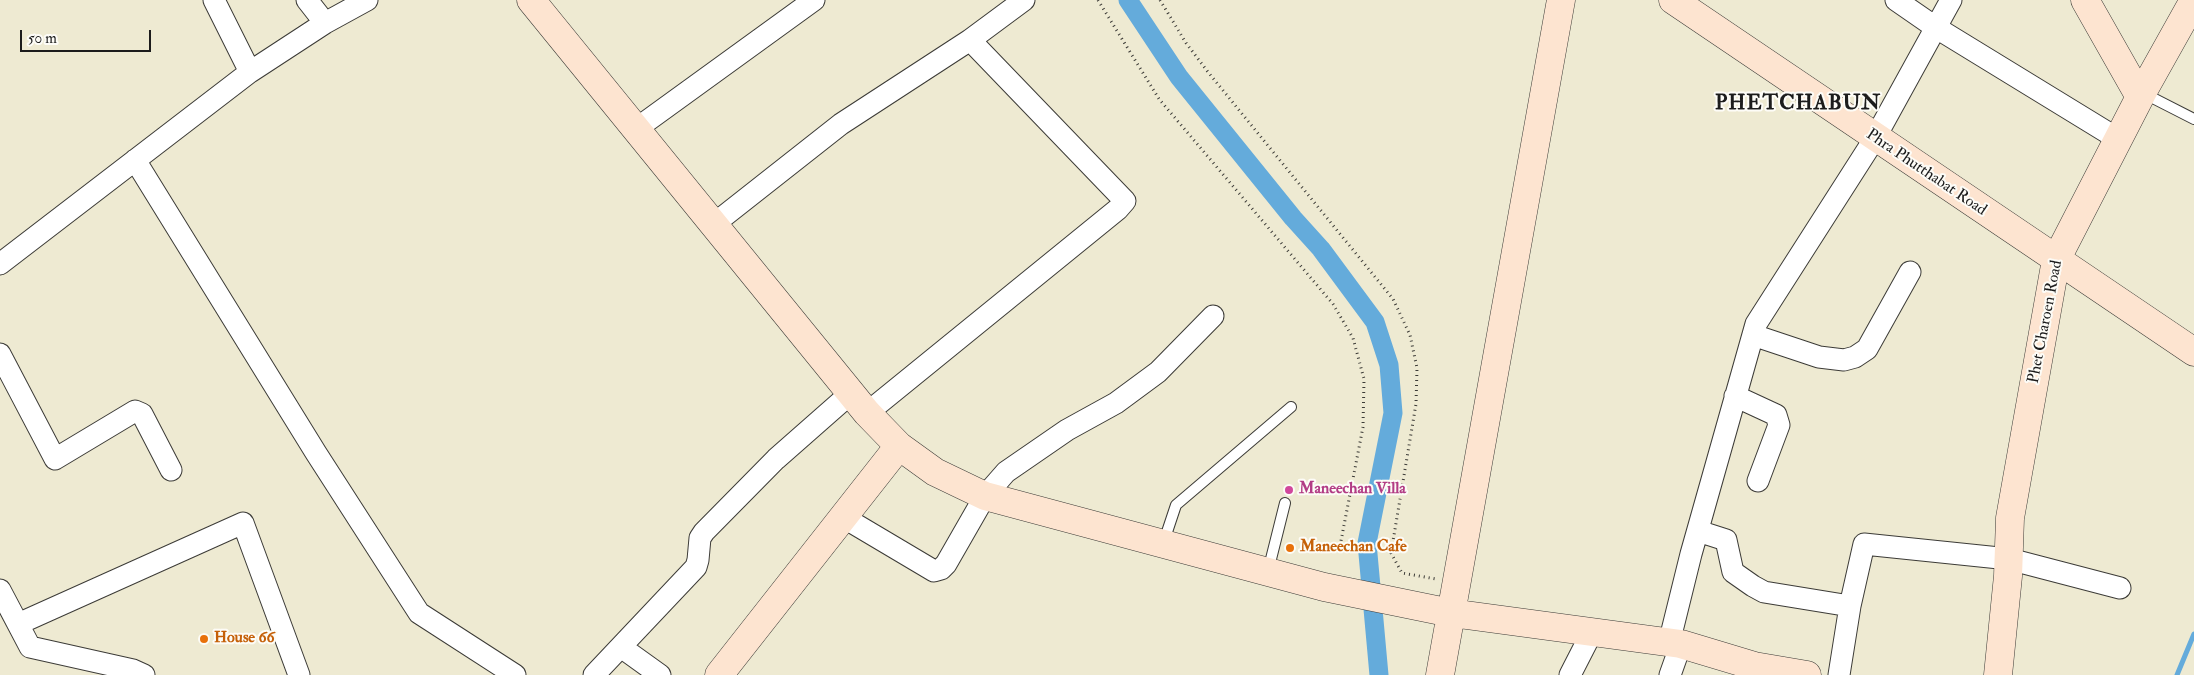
<!DOCTYPE html>
<style>
body{margin:0}
#map{position:relative;width:2194px;height:675px;overflow:hidden;background:#eeead2;font-family:"IM FELL Double Pica",serif}
canvas{display:block}
.scale{position:absolute;left:20px;top:30px;width:131px;height:22px;box-sizing:border-box;border:2px solid #1c1c1c;border-top:0;padding-left:6px;font-size:15px;line-height:18px;white-space:nowrap;color:#1c1c1c;-webkit-text-stroke:4px #fdfcf7;paint-order:stroke}
</style>
<div id="map">
<canvas width="2194" height="675"></canvas>
<div class="scale">50 m</div>
</div>
<script>
const ctx = document.querySelector('canvas').getContext('2d');
ctx.lineJoin = 'round';
const poly = rows => new Path2D(rows.map(r => 'M' + r).join(''));
function trace(path, color, width, dash) { ctx.strokeStyle = color; ctx.lineWidth = width; ctx.lineCap = dash ? 'butt' : 'round'; ctx.setLineDash(dash || []); ctx.stroke(path); }
function write(font, color, halo, rows, align = 'center') {
  ctx.font = font + ' "IM FELL Double Pica",serif'; ctx.lineWidth = 4; ctx.setLineDash([]); ctx.textBaseline = 'middle'; ctx.strokeStyle = halo; ctx.fillStyle = color; for (const [text, x, y, turn = 0] of rows) {
    ctx.save(); ctx.translate(x, y); ctx.rotate((+turn || 0) * Math.PI / 180); ctx.textAlign = isNaN(turn) ? turn : align; if (halo) ctx.strokeText(text, 0, 0); ctx.fillText(text, 0, 0); ctx.restore();
  }
}
trace(poly([
 [2177,675,2194,634]
]), '#64abdb', 5);
trace(poly([
 [1128,0,1179,77,1293,218,1321,249,1375,322,1389,365,1393,413,1367,543,1379,675]
]), '#64abdb', 19);
const lane = poly([
 [2143,93,2194,119],
 [1163,544,1176,505,1291,407],
 [1268,571,1285,503]
]);
const street = poly([
 [214,0,250,72],
 [307,0,325,23],
 [1896,0,1935,27,2118,139],
 [970,40,1024,0],
 [636,129,814,0],
 [135,160,316,453,419,613,515,675],
 [714,224,841,124,970,40,1125,201,1118,209,867,413],
 [0,264,250,72,325,23,367,0],
 [1753,335,1819,357,1844,360,1855,357,1867,349,1910,272],
 [0,354,55,459,135,411,142,414,171,470],
 [1735,396,1776,415,1779,425,1758,481],
 [843,517,934,571,941,569,946,564,985,496,1006,472,1067,430,1116,403,1158,372,1213,316],
 [1698,531,1726,540,1733,572,1753,586,1764,592,1850,606],
 [0,590,30,647,133,670,144,675],
 [18,624,243,523,299,675],
 [1669,643,1691,554,1756,324,1875,138,1951,0],
 [621,647,660,675],
 [594,675,696,567,698,560,700,538,704,532,776,459,851,393],
 [1570,675,1592,632],
 [1670,675,1681,644],
 [1839,675,1850,606,1864,544,2009,559,2120,588]
]);
const secondary = poly([
 [531,0,867,413,899,446,935,472,985,496,1324,587,1451,613,1681,644,1754,666,1807,675],
 [1673,0,2194,352],
 [2085,0,2140,97],
 [719,675,899,446],
 [1440,675,1561,0],
 [1998,675,2008,576,2010,518,2056,260,2142,93,2194,0]
]);
trace(lane, '#3c3b37', 12);
trace(street, '#3c3b37', 23);
trace(secondary, '#3c3b37', 29);
trace(poly([
 [1098,0,1159,99,1333,304,1353,338,1364,379,1363,427,1340,546],
 [1160,0,1186,43,1208,72,1393,299,1410,335,1417,368,1416,404,1391,553,1402,573,1436,579]
]), '#3c3b37', 3, [1, 4]);
trace(lane, '#fff', 10);
trace(street, '#fff', 21);
trace(secondary, '#fde4d0', 28);
for (const [x, y, r, color] of [
 [1289,490,5,"#d1479c"],
 [1290,548,5,"#e8710a"],
 [204,639,5,"#e8710a"]
]) { const dot = new Path2D(); dot.arc(x, y, r, 0, 2 * Math.PI); ctx.fillStyle = color; ctx.fill(dot); trace(dot, '#fdfcf7', 2); }
write('16px', '#1c1c1c', '#fdfcf7', [
 ["Phra Phutthabat Road",1926,173,34],
 ["Phet Charoen Road",2046,322,-79]
]);
write('bold 16px', '#b23c85', '#fdfcf7', [
 ["Maneechan Villa",1299,490]
], 'left');
write('bold 16px', '#c56008', '#fdfcf7', [
 ["Maneechan Cafe",1300,548],
 ["House 66",214,639]
], 'left');
ctx.letterSpacing = '1px';
write('bold 21px', '#1c1c1c', '#fdfcf7', [
 ["PHETCHABUN",1798,104]
]);
ctx.letterSpacing = '0px';
</script>
